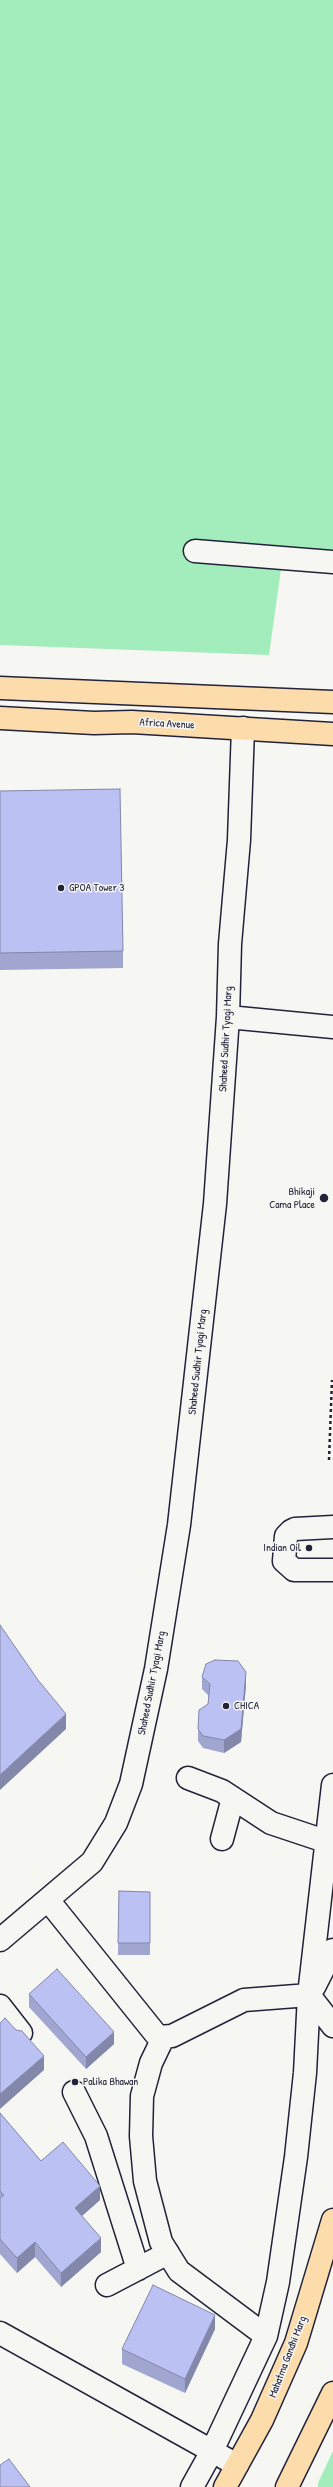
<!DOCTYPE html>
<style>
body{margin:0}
canvas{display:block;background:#f6f6f2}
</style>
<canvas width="333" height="2487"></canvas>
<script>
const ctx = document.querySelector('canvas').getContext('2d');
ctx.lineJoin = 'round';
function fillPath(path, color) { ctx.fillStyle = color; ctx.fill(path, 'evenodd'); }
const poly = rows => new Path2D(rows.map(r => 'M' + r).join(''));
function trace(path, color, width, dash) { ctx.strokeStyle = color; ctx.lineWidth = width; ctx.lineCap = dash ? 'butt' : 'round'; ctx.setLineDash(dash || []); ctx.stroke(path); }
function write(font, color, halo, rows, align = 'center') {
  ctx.font = font + ' "Patrick Hand",sans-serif'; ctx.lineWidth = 3; ctx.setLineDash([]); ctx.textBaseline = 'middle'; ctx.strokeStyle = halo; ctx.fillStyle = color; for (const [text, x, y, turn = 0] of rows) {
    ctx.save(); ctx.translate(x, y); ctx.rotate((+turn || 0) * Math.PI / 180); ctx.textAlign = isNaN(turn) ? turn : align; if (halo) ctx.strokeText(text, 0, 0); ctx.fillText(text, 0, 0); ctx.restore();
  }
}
fillPath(poly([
 [0,0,333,0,333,561,282,562,269,655,0,645],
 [333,2451,333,2487,318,2487,318,2483]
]), '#a3edbd');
const minor = poly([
 [195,551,333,562],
 [228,1017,333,1027],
 [333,1527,295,1529,291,1531,286,1536,284,1561,294,1570,333,1570],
 [188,1778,222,1791,271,1823,325,1841],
 [222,1839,233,1798],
 [48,1900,158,2037,172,2036,244,2000,309,1995],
 [0,1940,92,1862,116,1823,131,1784,156,1669,179,1525,215,1204,228,1017,230,944,239,840,243,728],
 [314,1987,333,1950],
 [309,1995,333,2026],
 [0,2006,21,2033],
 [163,2038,151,2063,142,2096,141,2136,145,2181,161,2242,179,2271,266,2336],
 [74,2092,96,2136,138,2269],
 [107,2285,168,2253],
 [0,2333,237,2465],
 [192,2487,212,2451,266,2336,278,2282,296,2157,305,2073,309,1995,333,1785]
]);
const major = poly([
 [0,688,333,702],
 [0,718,94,723,132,722,333,734],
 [225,2487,262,2420,296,2343,333,2220],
 [287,2487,333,2393]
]);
trace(minor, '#22223b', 25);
trace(major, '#22223b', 25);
trace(poly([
 [329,1460,332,1380]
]), '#22223b', 2.5, [3, 3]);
trace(minor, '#f6f6f2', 22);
trace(major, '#fddcac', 22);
fillPath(poly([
 [0,791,123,951,123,968,0,970],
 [202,1677,246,1685,241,1742,224,1753,203,1748,198,1741,198,1729,208,1704,209,1696,202,1689],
 [119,1891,150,1892,150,1955,118,1955],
 [29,1994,114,2044,86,2069,29,2007],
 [0,2113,41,2161,100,2200,82,2216,101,2252,61,2287,35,2257,17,2273,0,2254],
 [215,2329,185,2393,122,2364,122,2349]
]), '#a1a6d1');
fillPath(poly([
 [246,1672,246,1685,241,1742,224,1753,224,1740],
 [66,1714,66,1729,0,1790,0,1775],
 [114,2032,114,2044,86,2069,86,2057],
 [44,2056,44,2070,0,2109,0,2094],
 [100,2186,100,2200,75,2222,75,2208],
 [101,2238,101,2252,61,2287,61,2273],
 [35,2242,35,2257,17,2273,17,2258],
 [215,2315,215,2329,185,2393,185,2379]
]), '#8387aa');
const building = poly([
 [120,789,123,951,0,953,0,791,120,789],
 [0,1625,38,1680,66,1714,0,1775,0,1625],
 [215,1660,238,1661,246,1672,241,1729,224,1740,203,1736,198,1729,199,1710,208,1704,210,1684,202,1677,206,1664,215,1660],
 [119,1891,150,1892,150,1943,118,1943,119,1891],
 [57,1969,114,2032,86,2057,29,1994,57,1969],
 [5,2018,16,2030,22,2031,44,2056,0,2094,0,2023,5,2018],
 [0,2113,41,2161,63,2142,100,2186,75,2208,101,2238,61,2273,35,2242,17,2258,0,2239,0,2198,4,2195,0,2191,0,2113],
 [153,2285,215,2315,185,2379,122,2349,153,2285],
 [9,2459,30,2487,0,2487,0,2465,9,2459]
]);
fillPath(building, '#bbc1f3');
trace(building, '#8387aa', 1);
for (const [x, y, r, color] of [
 [61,888,4,"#22223b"],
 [324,1198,5,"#22223b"],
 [309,1548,4,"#22223b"],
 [226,1706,4,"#22223b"],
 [75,2082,4,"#22223b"]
]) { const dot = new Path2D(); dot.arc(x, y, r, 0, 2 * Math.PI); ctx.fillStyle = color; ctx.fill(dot); trace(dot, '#f6f6f2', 1.5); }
write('11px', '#22223b', '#f6f6f2', [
 ["Africa Avenue",167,724,3],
 ["Shaheed Sudhir Tyagi Marg",226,1039,-87],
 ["Shaheed Sudhir Tyagi Marg",198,1362,-84],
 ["Shaheed Sudhir Tyagi Marg",152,1683,-79],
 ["Mahatma Gandhi Marg",288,2357,-69]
]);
write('11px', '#22223b', '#f6f6f2', [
 ["GPOA Tower 3",69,888],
 ["Bhikaji",315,1192,"right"],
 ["Cama Place",315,1205,"right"],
 ["Indian Oil",301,1548,"right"],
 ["CHICA",234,1706],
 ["Palika Bhawan",83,2082]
], 'left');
</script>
